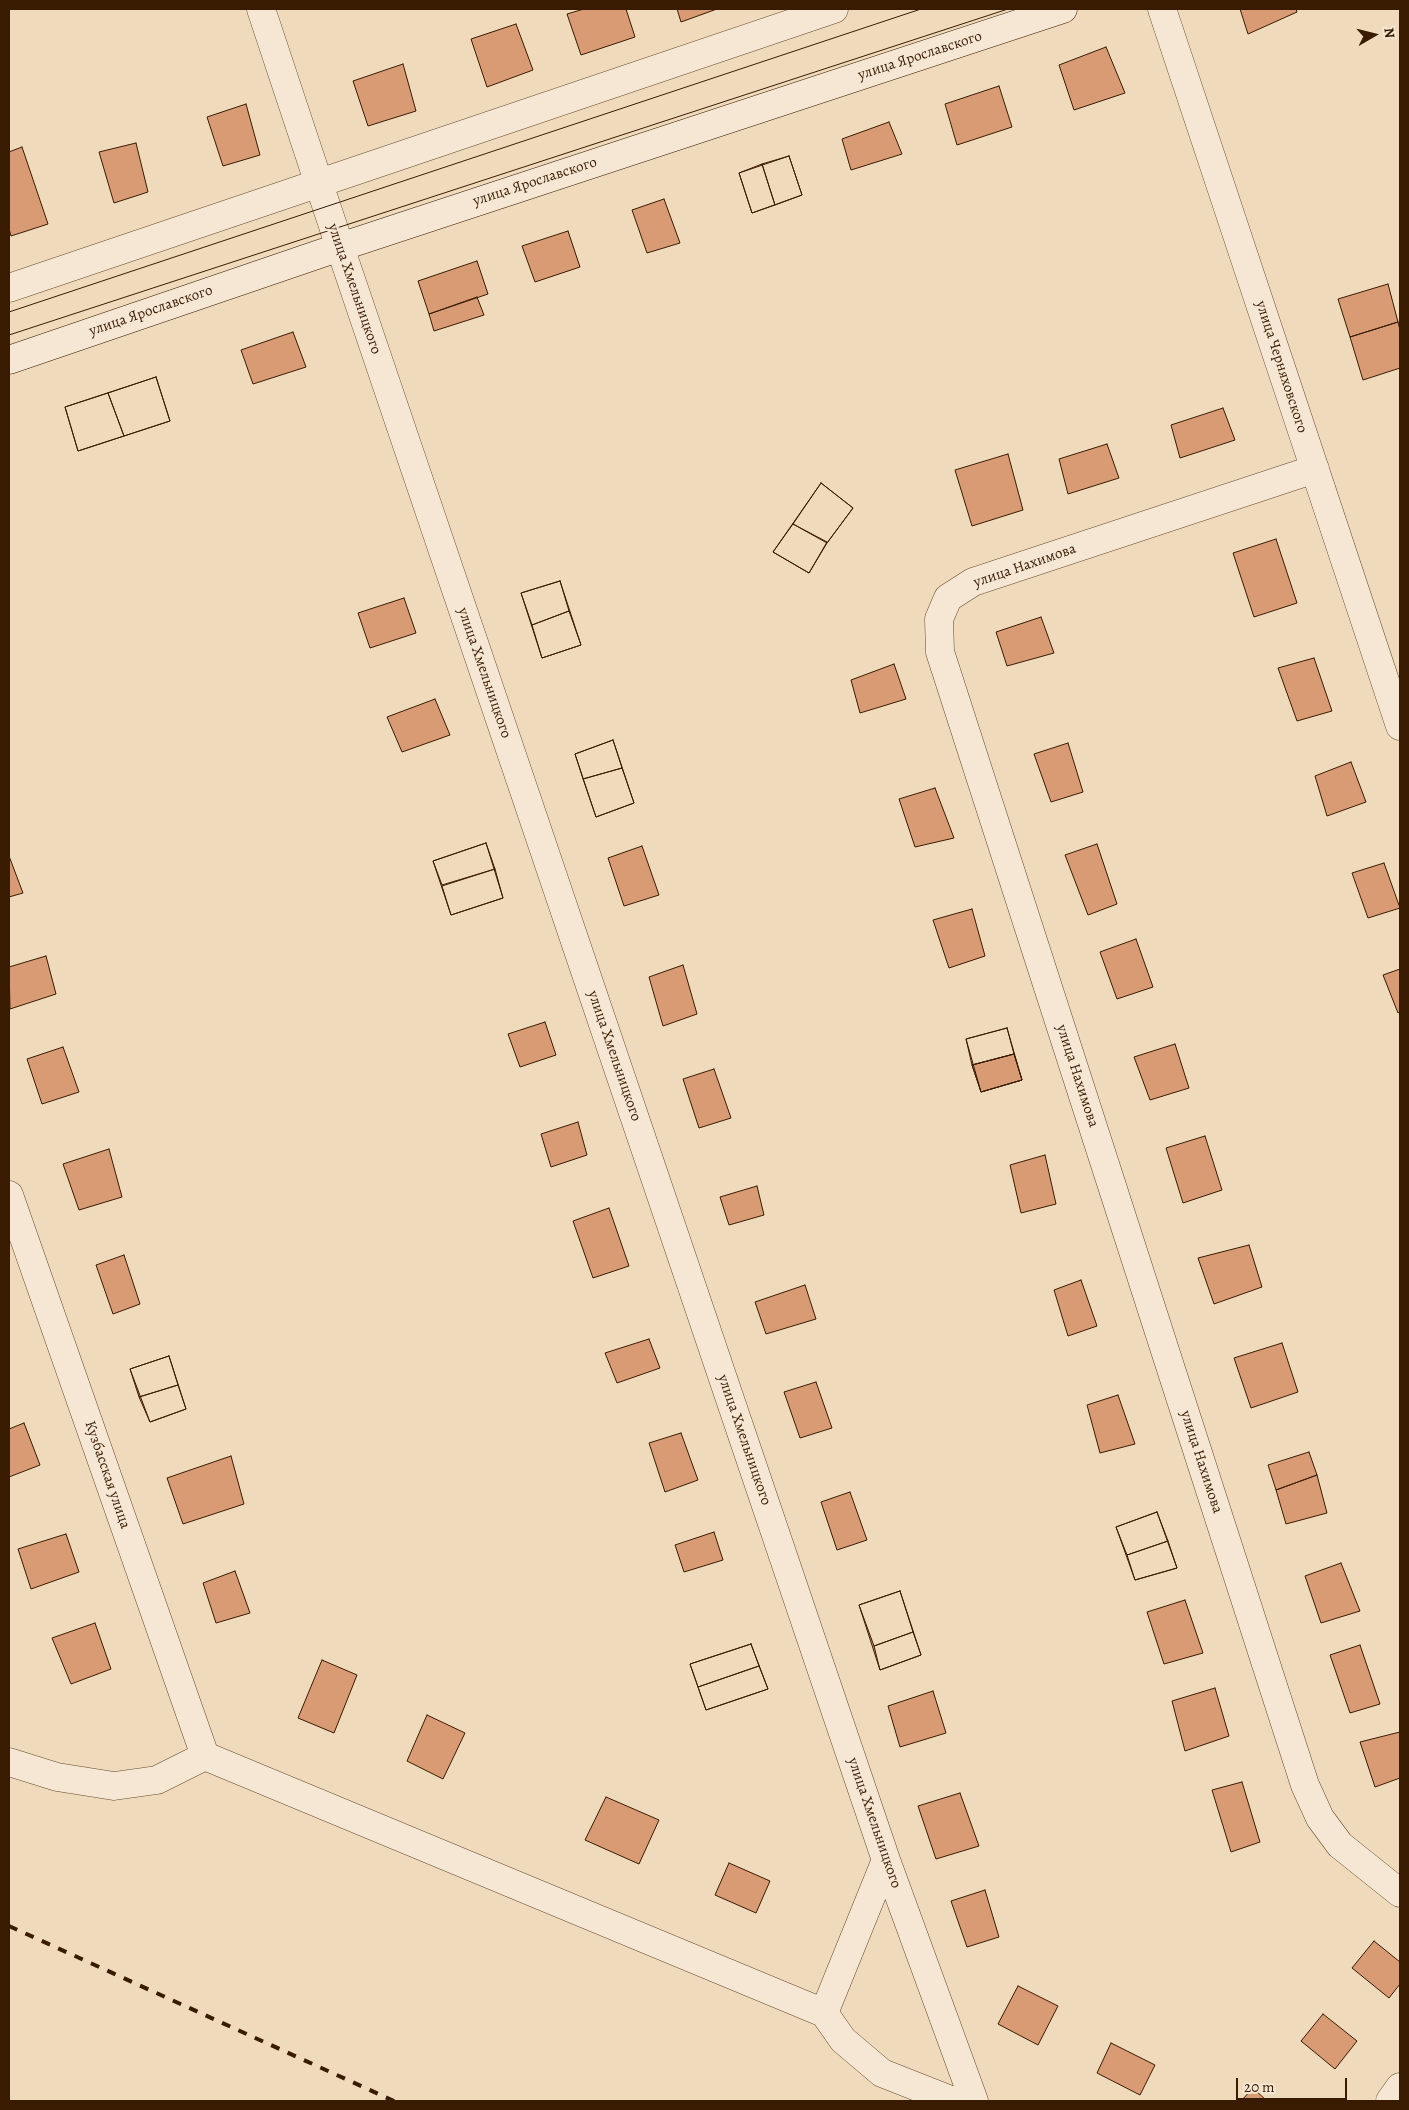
<!DOCTYPE html>
<meta charset="utf-8">
<style>
body{margin:0}
#map{position:relative;width:1409px;height:2110px;overflow:hidden;background:#efdabb;font-family:Alegreya,serif}
canvas{display:block}
.frame{position:absolute;inset:0;border:10px solid #391b02;pointer-events:none}
.north{position:absolute;left:1349px;top:10px;width:50px;height:50px;-webkit-text-stroke:4px #f5e7d3;paint-order:stroke;rotate:82deg;font-size:14px;font-weight:700;line-height:20px;text-align:center;color:#391b02}
.north::after{content:'';display:block;margin:auto;width:18px;height:22px;background:#391b02;clip-path:polygon(50% 0,100% 100%,50% 72%,0 100%)}
.scale{position:absolute;left:1236px;top:2078px;width:111px;height:22px;box-sizing:border-box;border:2px solid #391b02;border-top:0;padding-left:6px;font-size:15px;line-height:18px;white-space:nowrap;color:#391b02;-webkit-text-stroke:4px #f5e7d3;paint-order:stroke}
</style>
<div id="map">
<canvas width="1409" height="2110"></canvas>
<div class="frame"></div>
<div class="north">N</div>
<div class="scale">20 m</div>
</div>
<script>
const ctx = document.querySelector('canvas').getContext('2d');
ctx.lineJoin = 'round';
function fillPath(path, color) { ctx.fillStyle = color; ctx.fill(path, 'evenodd'); }
const poly = rows => new Path2D(rows.map(r => 'M' + r).join(''));
function trace(path, color, width, dash) { ctx.strokeStyle = color; ctx.lineWidth = width; ctx.lineCap = dash ? 'butt' : 'round'; ctx.setLineDash(dash || []); ctx.stroke(path); }
function write(font, color, halo, rows, align = 'center') {
  ctx.font = font + ' Alegreya,serif'; ctx.lineWidth = 5; ctx.setLineDash([]); ctx.textBaseline = 'middle'; ctx.strokeStyle = halo; ctx.fillStyle = color; for (const [text, x, y, turn = 0] of rows) {
    ctx.save(); ctx.translate(x, y); ctx.rotate((+turn || 0) * Math.PI / 180); ctx.textAlign = isNaN(turn) ? turn : align; if (halo) ctx.strokeText(text, 0, 0); ctx.fillText(text, 0, 0); ctx.restore();
  }
}
const building = poly([
 [584,9,626,9,635,37,581,55,567,14,584,9],
 [677,9,717,9,681,22,677,9],
 [1240,9,1296,9,1297,12,1248,34,1240,9],
 [516,24,533,70,487,87,471,39,516,24],
 [1106,47,1125,93,1074,110,1059,65,1106,47],
 [403,64,416,111,368,126,353,81,403,64],
 [999,86,1012,127,957,145,945,104,999,86],
 [246,104,260,155,223,166,207,117,246,104],
 [889,122,902,154,851,170,842,139,889,122],
 [136,143,148,192,114,203,99,152,136,143],
 [22,147,48,224,11,236,9,229,9,152,22,147],
 [789,156,802,195,752,213,739,173,789,156],
 [789,156,802,195,775,205,762,164,789,156],
 [762,164,775,205,752,213,739,173,762,164],
 [664,199,680,243,647,253,632,210,664,199],
 [568,231,580,267,535,282,522,246,568,231],
 [477,261,488,294,429,314,418,281,477,261],
 [1388,284,1398,322,1350,337,1338,299,1388,284],
 [477,297,484,315,434,331,429,314,477,297],
 [1398,322,1400,330,1400,368,1363,380,1350,337,1398,322],
 [293,332,306,367,253,384,241,350,293,332],
 [156,377,170,421,78,451,65,407,156,377],
 [156,377,170,421,124,436,108,393,156,377],
 [108,393,124,436,78,451,65,407,108,393],
 [1223,408,1235,440,1180,458,1171,425,1223,408],
 [1107,444,1119,478,1068,494,1059,459,1107,444],
 [1008,454,1023,510,972,526,955,470,1008,454],
 [821,483,853,508,827,543,793,524,821,483],
 [821,483,853,508,827,543,809,573,773,552,821,483],
 [793,524,827,542,809,573,773,552,793,524],
 [1276,539,1297,603,1254,617,1233,553,1276,539],
 [560,581,581,645,542,658,521,593,560,581],
 [560,581,569,611,532,625,521,593,560,581],
 [404,598,416,633,370,648,358,613,404,598],
 [569,611,581,645,542,658,532,625,569,611],
 [1041,617,1054,653,1007,666,996,632,1041,617],
 [1314,658,1332,711,1297,721,1278,668,1314,658],
 [894,664,906,699,860,713,851,680,894,664],
 [435,699,450,735,402,752,387,717,435,699],
 [613,740,634,803,596,817,575,754,613,740],
 [613,740,622,768,583,779,575,754,613,740],
 [1068,743,1083,792,1051,802,1034,754,1068,743],
 [1351,762,1366,802,1327,816,1315,776,1351,762],
 [622,768,634,803,596,817,583,779,622,768],
 [935,788,954,838,915,847,899,799,935,788],
 [486,843,503,898,451,915,433,861,486,843],
 [486,843,495,869,442,885,433,861,486,843],
 [1097,844,1117,904,1088,915,1065,855,1097,844],
 [642,846,659,895,624,906,608,858,642,846],
 [9,856,23,893,9,897,9,856],
 [1384,863,1400,908,1368,918,1352,873,1384,863],
 [495,869,503,898,451,915,442,886,495,869],
 [972,909,985,956,949,968,933,920,972,909],
 [1136,939,1153,987,1117,999,1100,952,1136,939],
 [46,956,56,994,10,1009,9,967,46,956],
 [683,965,697,1014,663,1026,649,977,683,965],
 [1400,969,1400,1012,1398,1013,1383,975,1400,969],
 [545,1022,556,1055,520,1067,508,1034,545,1022],
 [1007,1028,1022,1080,981,1092,966,1039,1007,1028],
 [1007,1028,1014,1054,972,1065,966,1039,1007,1028],
 [1175,1044,1189,1088,1150,1100,1134,1057,1175,1044],
 [63,1047,79,1092,42,1104,27,1059,63,1047],
 [1014,1054,1022,1080,981,1092,972,1065,1014,1054],
 [1014,1054,1022,1080,981,1092,972,1065,1014,1054],
 [714,1069,731,1118,699,1128,683,1079,714,1069],
 [578,1122,587,1155,551,1167,541,1134,578,1122],
 [1205,1136,1222,1190,1183,1203,1166,1148,1205,1136],
 [109,1149,122,1197,79,1210,63,1164,109,1149],
 [1045,1155,1056,1204,1021,1213,1010,1165,1045,1155],
 [757,1186,764,1215,729,1225,720,1197,757,1186],
 [609,1208,629,1266,593,1278,573,1221,609,1208],
 [1249,1245,1262,1287,1214,1304,1198,1258,1249,1245],
 [124,1255,140,1304,113,1314,96,1265,124,1255],
 [1081,1280,1097,1326,1068,1336,1054,1290,1081,1280],
 [805,1285,816,1319,766,1334,755,1302,805,1285],
 [649,1339,660,1368,617,1383,605,1353,649,1339],
 [1282,1343,1298,1392,1251,1408,1234,1358,1282,1343],
 [169,1356,186,1409,150,1422,130,1369,169,1356],
 [169,1356,178,1385,139,1397,130,1369,169,1356],
 [816,1382,832,1428,800,1438,784,1392,816,1382],
 [178,1385,186,1409,150,1422,139,1397,178,1385],
 [1118,1395,1135,1444,1100,1453,1087,1405,1118,1395],
 [24,1423,40,1465,9,1477,9,1429,24,1423],
 [681,1433,698,1480,665,1492,649,1443,681,1433],
 [1309,1452,1317,1475,1276,1490,1268,1465,1309,1452],
 [231,1456,244,1504,183,1524,167,1478,231,1456],
 [1317,1475,1327,1513,1286,1524,1276,1490,1317,1475],
 [850,1492,867,1540,837,1550,821,1502,850,1492],
 [1157,1512,1168,1541,1127,1555,1116,1527,1157,1512],
 [1157,1512,1177,1568,1135,1580,1116,1527,1157,1512],
 [714,1532,723,1560,684,1572,675,1545,714,1532],
 [66,1534,79,1572,31,1589,18,1549,66,1534],
 [1168,1541,1177,1568,1135,1580,1127,1555,1168,1541],
 [1341,1563,1360,1611,1321,1623,1305,1576,1341,1563],
 [235,1571,250,1613,216,1623,203,1583,235,1571],
 [900,1591,921,1655,880,1670,859,1605,900,1591],
 [900,1591,913,1632,874,1646,859,1605,900,1591],
 [1185,1600,1203,1653,1164,1664,1147,1612,1185,1600],
 [95,1623,111,1669,71,1684,52,1638,95,1623],
 [913,1632,921,1655,880,1670,874,1646,913,1632],
 [751,1644,768,1689,706,1710,690,1664,751,1644],
 [751,1644,759,1666,698,1687,690,1664,751,1644],
 [1360,1645,1380,1704,1350,1713,1330,1655,1360,1645],
 [322,1660,357,1675,334,1733,298,1718,322,1660],
 [759,1666,768,1689,706,1710,698,1687,759,1666],
 [1215,1688,1229,1736,1185,1751,1172,1701,1215,1688],
 [933,1691,946,1733,900,1747,888,1706,933,1691],
 [427,1715,465,1733,443,1779,407,1761,427,1715],
 [1400,1732,1400,1778,1375,1787,1360,1742,1400,1732],
 [1242,1782,1260,1842,1231,1852,1212,1790,1242,1782],
 [960,1793,979,1846,936,1859,918,1806,960,1793],
 [606,1797,659,1820,639,1864,585,1840,606,1797],
 [729,1863,770,1881,756,1913,715,1895,729,1863],
 [985,1890,999,1937,967,1947,951,1901,985,1890],
 [1374,1941,1400,1962,1400,1984,1389,1998,1352,1968,1374,1941],
 [1018,1986,1058,2006,1038,2045,998,2024,1018,1986],
 [1323,2014,1357,2041,1335,2069,1301,2041,1323,2014],
 [1111,2043,1155,2065,1140,2095,1097,2073,1111,2043],
 [1253,2088,1267,2101,1241,2101,1253,2088]
]);
fillPath(building, '#d89b73');
trace(building, '#391b02', 1);
const street = poly([
 [261,9,340,247,886,1860,974,2101],
 [1162,9,1400,726],
 [9,288,834,9],
 [1315,469,973,582,948,598,939,619,940,652,1305,1785,1320,1818,1340,1845,1400,1893],
 [9,1195,205,1756],
 [205,1756,824,2013,843,2040,882,2073,953,2101],
 [9,1762,57,1777,114,1786,157,1780,205,1756],
 [824,2013,886,1860],
 [1390,2101,1400,2087]
]);
const secondary = poly([
 [9,360,340,247,1063,9]
]);
trace(street, '#664b30', 29);
trace(secondary, '#391b02', 29);
trace(street, '#f5e7d3', 28);
trace(secondary, '#f5e7d3', 28);
trace(poly([
 [9,312,921,9],
 [9,335,1008,9]
]), '#391b02', 1);
trace(poly([
 [9,1926,394,2101]
]), '#391b02', 4, [9, 9]);
write('15px', '#391b02', '#f5e7d3', [
 ["улица Ярославского",920,56,-18],
 ["улица Ярославского",535,182,-18],
 ["улица Хмельницкого",354,289,71],
 ["улица Ярославского",151,311,-19],
 ["улица Черняховского",1281,367,72],
 ["улица Нахимова",1025,566,-19],
 ["улица Хмельницкого",484,673,71],
 ["улица Хмельницкого",614,1056,71],
 ["улица Нахимова",1077,1076,72],
 ["улица Хмельницкого",744,1440,71],
 ["улица Нахимова",1201,1462,72],
 ["Кузбасская улица",107,1475,71],
 ["улица Хмельницкого",874,1823,71]
]);
</script>
